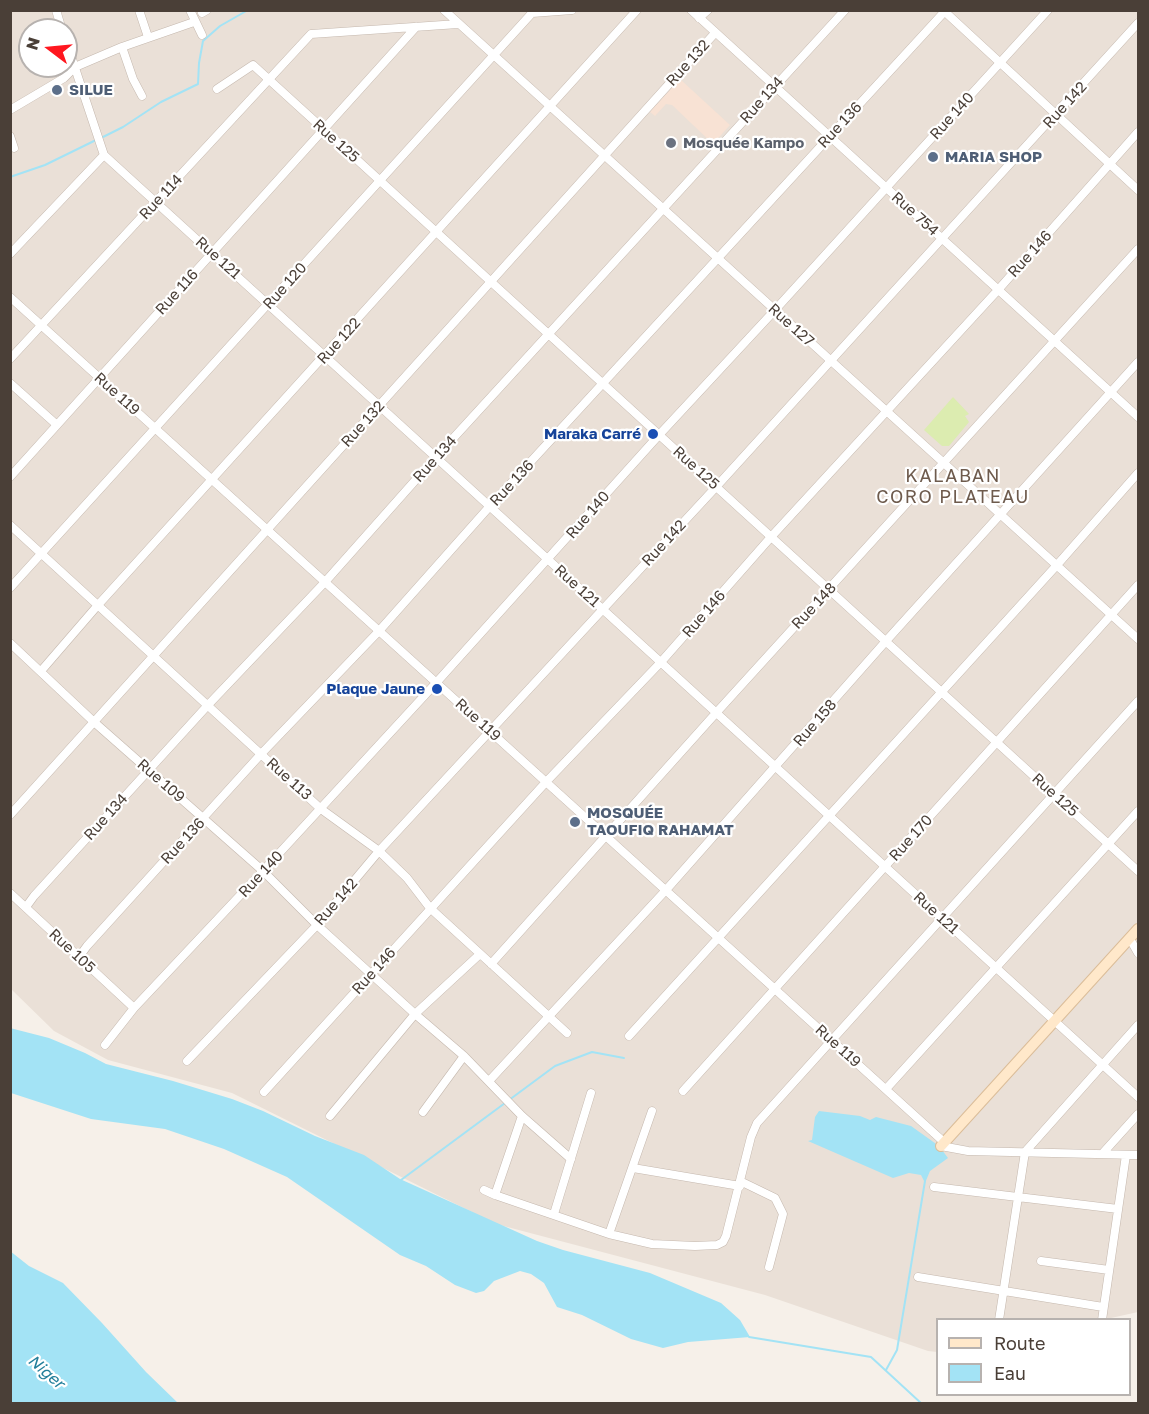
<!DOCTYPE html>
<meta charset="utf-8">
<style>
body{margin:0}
#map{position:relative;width:1149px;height:1414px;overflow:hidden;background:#f6f0e9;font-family:"Golos Text",sans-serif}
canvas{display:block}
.frame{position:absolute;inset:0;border:12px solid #4a3f37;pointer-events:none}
.legend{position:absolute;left:936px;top:1318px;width:195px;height:78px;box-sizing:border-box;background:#fff;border:2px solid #b7b2af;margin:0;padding:8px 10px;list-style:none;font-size:18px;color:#4a3f37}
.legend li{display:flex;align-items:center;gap:12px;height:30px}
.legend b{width:30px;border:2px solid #b7b2af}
.north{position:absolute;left:18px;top:18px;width:60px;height:60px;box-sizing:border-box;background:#fff;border:2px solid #b7b2af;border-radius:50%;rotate:286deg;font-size:16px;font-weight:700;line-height:24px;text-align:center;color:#4a3f37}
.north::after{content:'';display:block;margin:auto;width:21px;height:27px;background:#ff171f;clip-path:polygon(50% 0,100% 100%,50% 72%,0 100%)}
</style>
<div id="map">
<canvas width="1149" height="1414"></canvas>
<div class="frame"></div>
<ul class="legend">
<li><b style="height:8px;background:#ffe8ca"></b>Route</li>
<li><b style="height:16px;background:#a3e3f5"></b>Eau</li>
</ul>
<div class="north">N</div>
</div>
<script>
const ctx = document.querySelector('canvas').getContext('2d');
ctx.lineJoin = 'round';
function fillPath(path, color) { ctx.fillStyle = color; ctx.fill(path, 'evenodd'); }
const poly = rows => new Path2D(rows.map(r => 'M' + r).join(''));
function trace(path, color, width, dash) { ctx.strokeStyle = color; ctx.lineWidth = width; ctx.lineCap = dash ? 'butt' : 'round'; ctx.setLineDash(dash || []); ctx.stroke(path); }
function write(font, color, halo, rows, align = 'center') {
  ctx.font = font + ' "Golos Text",sans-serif'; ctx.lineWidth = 4.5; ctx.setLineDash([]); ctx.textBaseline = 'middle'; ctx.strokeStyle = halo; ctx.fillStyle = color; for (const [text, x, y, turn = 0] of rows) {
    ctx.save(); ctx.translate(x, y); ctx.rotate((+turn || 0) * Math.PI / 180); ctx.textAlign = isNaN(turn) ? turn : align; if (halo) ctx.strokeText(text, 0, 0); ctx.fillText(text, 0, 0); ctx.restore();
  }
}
fillPath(poly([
 [10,11,1138,11,1138,1312,1102,1320,938,1320,937,1352,928,1351,765,1295,496,1224,232,1093,108,1060,54,1031,11,989],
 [30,30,66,30,66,66,30,66]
]), '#eae0d7');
fillPath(poly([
 [680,79,730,125,713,144,672,105,666,104,655,116,650,112]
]), '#f8e2d4');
fillPath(poly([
 [953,397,969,414,965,416,969,422,949,446,942,446,924,430]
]), '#dcecb0');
fillPath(poly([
 [10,1028,49,1038,85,1053,106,1064,173,1081,232,1099,263,1111,315,1136,364,1155,400,1179,537,1241,563,1250,650,1273,721,1303,740,1320,750,1337,688,1342,663,1348,631,1339,582,1315,557,1307,544,1283,531,1274,520,1271,494,1281,484,1291,476,1293,455,1285,426,1266,400,1255,287,1177,224,1149,165,1129,91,1119,11,1093],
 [819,1111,860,1116,870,1120,876,1117,911,1126,939,1146,948,1158,930,1171,925,1183,921,1175,909,1173,893,1178,808,1141,812,1140,815,1117],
 [10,1251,29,1266,63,1283,102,1323,146,1372,178,1403,11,1403]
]), '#a3e3f5');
trace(poly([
 [101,138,123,127,161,102,198,84,199,63,203,41,220,26,248,10],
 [10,177,45,165,96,140],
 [401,1180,555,1066,592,1052,624,1058],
 [749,1337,871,1357,922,1404],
 [886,1370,897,1350,925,1181]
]), '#a3e3f5', 2);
const street = poly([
 [56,10,62,30],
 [139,10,148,37],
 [190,10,202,35],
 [444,10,1138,639],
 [691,10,1138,417],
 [943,10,1138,190],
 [202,13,207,10],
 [699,18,708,10],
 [66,41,104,155,1138,1097],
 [122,47,133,79,142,96],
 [217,89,253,65,1138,871],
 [10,110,64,78,75,67,122,47,194,22],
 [10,136,14,148],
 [10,254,104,155],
 [10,297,945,1143],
 [10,359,311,34,458,24],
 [10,383,57,425],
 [10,477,416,27],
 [10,525,321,809,379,851,407,878,430,908,567,1033],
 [10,588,532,13,572,10],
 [10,643,94,722,263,871,317,925,415,1014,464,1056,522,1116,571,1159],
 [41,671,98,605,637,10],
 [10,815,715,33],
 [10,893,134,1008],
 [26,907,34,896,208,705,325,582,436,457,845,10],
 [1130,939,1138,953],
 [79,957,87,946,261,754,379,631,490,506,946,10],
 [491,964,716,713,1138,249],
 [629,1036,1057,565,1138,473],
 [105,1045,134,1008,261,873,436,683,659,435,775,310,1048,10],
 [187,1061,317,925,379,851,716,487,1138,23],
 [489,1081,666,890,886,641,1138,362],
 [886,1089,1138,811],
 [683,1091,1138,585],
 [264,1092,546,782,661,662,771,537,998,290,1138,132],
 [423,1112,464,1056],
 [330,1116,415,1014,480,954],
 [522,1116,495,1195,609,1234,652,1244,695,1246,717,1245,723,1242,726,1236,751,1137,757,1123,1138,701],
 [941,1146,968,1151,1138,1155],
 [1102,1154,1138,1114],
 [633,1168,740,1186],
 [740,1181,775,1198,783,1214,769,1267],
 [934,1187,1118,1209],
 [484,1190,495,1195],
 [554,1214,591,1093],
 [609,1234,652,1111],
 [1041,1261,1109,1270],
 [918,1277,1103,1307],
 [999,1320,1025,1152,1138,1025],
 [1102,1320,1126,1155]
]);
const secondary = poly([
 [941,1146,1138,929]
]);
trace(street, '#c5b8ae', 9);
trace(secondary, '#dbbd99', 12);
trace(street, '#fff', 8);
trace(secondary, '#ffe8ca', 10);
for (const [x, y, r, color] of [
 [57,90,6,"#5c6f8a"],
 [671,143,6,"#6b7280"],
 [933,157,6,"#5c6f8a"],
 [653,434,6,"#1a4fb4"],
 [437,689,6,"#1a4fb4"],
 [575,822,6,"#5c6f8a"]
]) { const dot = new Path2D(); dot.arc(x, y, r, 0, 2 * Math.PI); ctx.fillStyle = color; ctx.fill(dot); trace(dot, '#fff', 2); }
write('15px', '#4a3f37', '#fff', [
 ["Rue 132",688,63,-48],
 ["Rue 134",762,100,-48],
 ["Rue 142",1065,105,-48],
 ["Rue 140",952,116,-48],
 ["Rue 136",840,125,-47],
 ["Rue 125",336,141,42],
 ["Rue 114",161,197,-47],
 ["Rue 754",915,214,42],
 ["Rue 146",1030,254,-48],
 ["Rue 121",218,258,42],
 ["Rue 120",285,286,-48],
 ["Rue 116",177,292,-48],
 ["Rue 127",791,325,42],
 ["Rue 122",339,341,-48],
 ["Rue 119",117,394,42],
 ["Rue 132",363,424,-48],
 ["Rue 134",435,459,-48],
 ["Rue 125",696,468,42],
 ["Rue 136",512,483,-47],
 ["Rue 140",588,515,-49],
 ["Rue 142",664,543,-47],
 ["Rue 121",577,586,42],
 ["Rue 148",814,606,-47],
 ["Rue 146",704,614,-49],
 ["Rue 119",478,720,42],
 ["Rue 158",815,723,-49],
 ["Rue 113",289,779,42],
 ["Rue 109",161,781,41],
 ["Rue 125",1055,795,42],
 ["Rue 134",106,817,-48],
 ["Rue 170",911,838,-48],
 ["Rue 136",183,841,-47],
 ["Rue 140",261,874,-47],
 ["Rue 142",336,902,-49],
 ["Rue 121",936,913,42],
 ["Rue 105",72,951,43],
 ["Rue 146",374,971,-48],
 ["Rue 119",838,1046,42]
]);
write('bold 15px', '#4e5e75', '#fff', [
 ["SILUE",69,90],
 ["MARIA SHOP",945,157],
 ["MOSQUÉE",587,813],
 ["TAOUFIQ RAHAMAT",587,830]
], 'left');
write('bold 15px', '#5b616d', '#fff', [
 ["Mosquée Kampo",683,143]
], 'left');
write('bold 15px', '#164399', '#fff', [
 ["Maraka Carré",641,434],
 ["Plaque Jaune",425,689]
], 'right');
write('italic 16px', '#237f9b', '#fff', [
 ["Niger",46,1372,41]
]);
ctx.letterSpacing = '1.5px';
write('18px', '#6e5b4d', '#fff', [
 ["KALABAN",953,476],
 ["CORO PLATEAU",953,497]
]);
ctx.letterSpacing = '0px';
</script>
